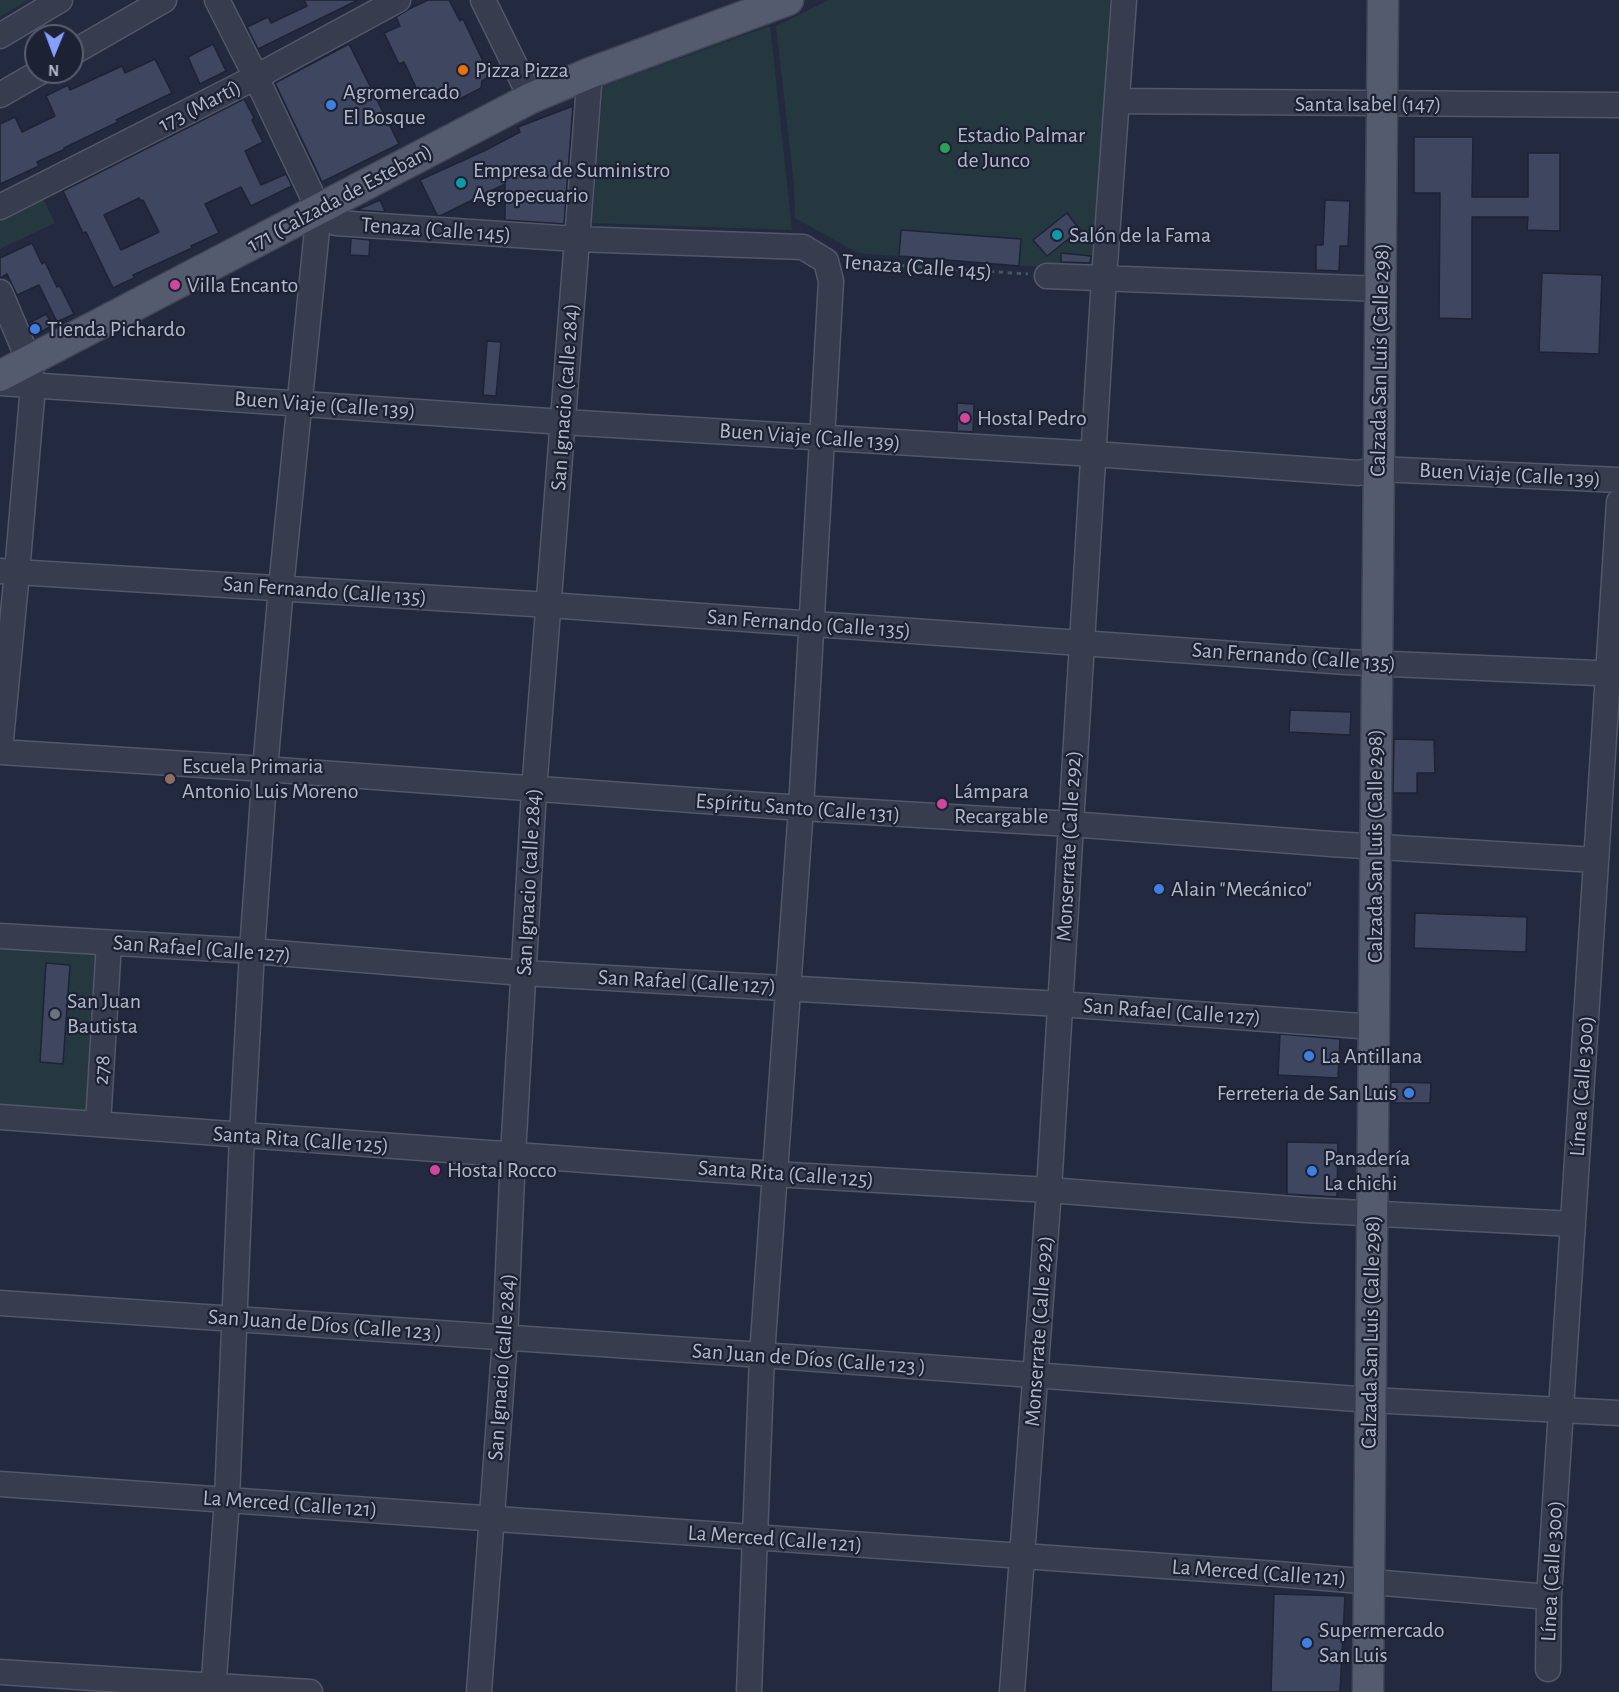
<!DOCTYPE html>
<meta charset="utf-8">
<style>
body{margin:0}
#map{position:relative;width:1619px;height:1692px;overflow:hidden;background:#232a3f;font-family:"Alegreya Sans",sans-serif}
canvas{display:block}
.north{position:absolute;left:24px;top:24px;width:60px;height:60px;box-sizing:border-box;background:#1c2133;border:2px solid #585d6f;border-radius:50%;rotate:181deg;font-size:16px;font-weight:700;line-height:24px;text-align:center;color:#b3b8ca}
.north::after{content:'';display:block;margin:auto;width:21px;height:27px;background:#869efc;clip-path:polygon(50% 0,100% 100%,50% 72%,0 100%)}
</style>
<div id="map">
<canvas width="1619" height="1692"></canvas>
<div class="north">N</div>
</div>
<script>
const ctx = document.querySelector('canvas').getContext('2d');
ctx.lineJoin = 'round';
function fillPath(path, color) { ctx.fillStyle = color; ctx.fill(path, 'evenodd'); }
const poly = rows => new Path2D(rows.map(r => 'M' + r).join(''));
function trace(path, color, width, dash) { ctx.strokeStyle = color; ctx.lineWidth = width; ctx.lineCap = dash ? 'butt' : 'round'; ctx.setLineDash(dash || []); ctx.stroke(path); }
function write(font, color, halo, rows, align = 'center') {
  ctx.font = font + ' "Alegreya Sans",sans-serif'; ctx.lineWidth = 4.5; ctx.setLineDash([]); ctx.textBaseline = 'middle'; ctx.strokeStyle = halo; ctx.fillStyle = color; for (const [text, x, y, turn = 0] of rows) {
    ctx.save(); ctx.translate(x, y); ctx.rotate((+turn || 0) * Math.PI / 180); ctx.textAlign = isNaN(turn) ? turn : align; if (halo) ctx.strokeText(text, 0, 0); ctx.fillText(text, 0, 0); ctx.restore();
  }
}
fillPath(poly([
 [0,0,28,0,0,17],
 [829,0,1110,0,1093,271,858,253,795,218,794,184,776,26],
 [770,26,792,230,592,223,603,86],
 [38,188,55,223,0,249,0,207],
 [3,947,100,953,91,1112,0,1107,0,950]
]), '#253840');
const building = poly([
 [304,0,358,0,258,49,247,27,268,17,271,23,307,6,304,0],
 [428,0,449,0,460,21,463,19,490,76,482,81,481,88,454,102,447,88,422,100,404,62,399,64,384,33,400,26,396,17,409,9,428,0],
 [213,44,226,71,200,84,188,57,213,44],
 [349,44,399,144,322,182,275,83,349,44],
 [155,59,172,93,116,120,118,122,64,148,65,149,37,162,39,166,0,184,0,124,15,117,22,132,55,116,46,96,68,85,70,90,122,66,125,73,155,59],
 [244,99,254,118,252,120,263,142,245,151,261,185,286,174,292,186,251,206,241,187,205,204,219,233,191,246,192,248,133,275,134,278,113,288,86,232,83,233,63,191,244,99],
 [139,198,141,201,143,200,159,232,121,250,104,215,139,198],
 [573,106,564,224,505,220,505,184,440,216,437,215,420,180,486,150,520,132,518,127,573,106],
 [1414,137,1473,137,1472,197,1528,197,1528,153,1560,153,1560,231,1527,230,1528,217,1472,217,1472,319,1439,318,1440,193,1414,193,1414,137],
 [380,200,385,211,383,212,357,210,380,200],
 [1325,200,1350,201,1348,246,1340,246,1339,271,1316,270,1316,245,1323,245,1325,200],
 [1067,213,1080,230,1047,256,1033,240,1067,213],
 [901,230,1021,239,1019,266,899,256,901,230],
 [351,238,370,240,369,256,350,255,351,238],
 [32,243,42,264,45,262,57,287,60,286,74,314,57,322,39,285,17,295,7,274,0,278,0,258,32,243],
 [1061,253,1091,256,1090,263,1061,262,1061,253],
 [1542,273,1602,275,1599,354,1539,352,1542,273],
 [46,314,53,325,34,336,29,323,46,314],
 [487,341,501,342,496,396,483,395,487,341],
 [957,403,974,404,973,432,957,431,957,403],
 [1290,710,1351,712,1350,735,1289,732,1290,710],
 [1394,739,1434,740,1435,773,1417,773,1417,793,1393,793,1394,739],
 [1415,913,1527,917,1526,952,1414,948,1415,913],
 [46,963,70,965,63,1064,40,1062,46,963],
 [1280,1034,1340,1039,1338,1078,1278,1075,1280,1034],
 [1391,1082,1431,1083,1430,1103,1390,1103,1391,1082],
 [1287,1142,1338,1143,1337,1197,1287,1194,1287,1142],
 [1274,1594,1345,1596,1340,1692,1271,1692,1274,1594]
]);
fillPath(building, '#3f465f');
trace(building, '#1e2335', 1.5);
const minor = poly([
 [217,0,256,77,319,210,336,223,576,239,803,247,826,261,831,281,801,808,762,1355,749,1692],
 [483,0,531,98],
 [0,36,60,0],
 [72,53,164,0],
 [0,95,40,72],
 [1117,101,1619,105],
 [0,207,256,77,398,0],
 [1047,276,1381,289],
 [0,292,29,361,33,386,17,572,0,750],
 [0,383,563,422,1094,454,1358,473,1379,469,1619,480],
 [0,571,549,605,1346,662,1619,674],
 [0,752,265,769,801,808,1070,824,1331,844,1596,860],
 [0,936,252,951,523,973,1060,1004,1374,1027],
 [0,1117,774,1174,1049,1190,1306,1210,1573,1224],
 [98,1124,109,943],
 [0,1303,762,1355,1371,1400,1619,1413],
 [0,1484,1278,1574,1549,1597],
 [1548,1669,1549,1597,1619,502],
 [0,1672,310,1692],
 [213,1692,227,1499,242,1135,252,951,265,769,281,588,319,210],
 [479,1692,505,1338,513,1155,534,790,590,73],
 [1012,1692,1049,1190,1104,278,1124,0]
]);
const major = poly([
 [0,376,531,98,590,73,788,0],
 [1368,1692,1383,0]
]);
trace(minor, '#525769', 27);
trace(major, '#404557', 33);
trace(poly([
 [846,262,1028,274]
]), '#43555d', 3, [4.5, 4.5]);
trace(minor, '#373c4e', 24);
trace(major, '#555b6f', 30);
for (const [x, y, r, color] of [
 [463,70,6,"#e8710a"],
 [331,105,6,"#3f7fe0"],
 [945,148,6,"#2e9e5b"],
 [461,183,6,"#0f9aa8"],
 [1057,235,6,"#0f9aa8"],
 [175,285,6,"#d1479c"],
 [35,329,6,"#3f7fe0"],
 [965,418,6,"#d1479c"],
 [170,779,6,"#8d6e63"],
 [942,804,6,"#d1479c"],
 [1159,889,6,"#3f7fe0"],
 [55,1014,6,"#6b7280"],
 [1309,1056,6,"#3f7fe0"],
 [1409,1093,6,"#3f7fe0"],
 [435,1170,6,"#d1479c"],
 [1312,1171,6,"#3f7fe0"],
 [1307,1643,6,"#3f7fe0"]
]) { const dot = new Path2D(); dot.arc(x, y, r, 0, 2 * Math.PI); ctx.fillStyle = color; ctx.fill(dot); trace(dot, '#1c2133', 2); }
write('22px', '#b3b8ca', '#1c2133', [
 ["Pizza Pizza",475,70],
 ["Agromercado",343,92],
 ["El Bosque",343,117],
 ["Estadio Palmar",957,135],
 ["de Junco",957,160],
 ["Empresa de Suministro",473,170],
 ["Agropecuario",473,195],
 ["Salón de la Fama",1069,235],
 ["Villa Encanto",187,285],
 ["Tienda Pichardo",47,329],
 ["Hostal Pedro",977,418],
 ["Escuela Primaria",182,766],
 ["Antonio Luis Moreno",182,791],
 ["Lámpara",954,791],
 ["Recargable",954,816],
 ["Alain \"Mecánico\"",1171,889],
 ["San Juan",67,1001],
 ["Bautista",67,1026],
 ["La Antillana",1321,1056],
 ["Ferreteria de San Luis",1397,1093,"right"],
 ["Panadería",1324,1158],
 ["La chichi",1324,1183],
 ["Hostal Rocco",447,1170],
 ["Supermercado",1319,1630],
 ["San Luis",1319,1655]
], 'left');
write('22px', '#b3b8ca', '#1c2133', [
 ["Santa Isabel (147)",1368,104],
 ["173 (Martí)",200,106,-27],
 ["171 (Calzada de Esteban)",340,198,-28],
 ["Tenaza (Calle 145)",436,230,4],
 ["Tenaza (Calle 145)",917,267,4],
 ["Calzada San Luis (Calle 298)",1380,360,-89],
 ["San Ignacio (calle 284)",565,397,-86],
 ["Buen Viaje (Calle 139)",325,405,4],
 ["Buen Viaje (Calle 139)",810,437,4],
 ["Buen Viaje (Calle 139)",1510,475,3],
 ["San Fernando (Calle 135)",325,591,4],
 ["San Fernando (Calle 135)",809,624,4],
 ["San Fernando (Calle 135)",1294,657,4],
 ["Espíritu Santo (Calle 131)",798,808,4],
 ["Monserrate (Calle 292)",1069,846,-87],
 ["Calzada San Luis (Calle 298)",1375,846,-90],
 ["San Ignacio (calle 284)",529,882,-87],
 ["San Rafael (Calle 127)",202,949,4],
 ["San Rafael (Calle 127)",687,982,3],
 ["San Rafael (Calle 127)",1172,1012,4],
 ["278",102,1070,-86],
 ["Línea (Calle 300)",1582,1086,-86],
 ["Santa Rita (Calle 125)",301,1140,4],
 ["Santa Rita (Calle 125)",786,1174,4],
 ["San Juan de Díos (Calle 123 )",325,1325,4],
 ["Monserrate (Calle 292)",1039,1331,-86],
 ["Calzada San Luis (Calle 298)",1371,1332,-89],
 ["San Juan de Díos (Calle 123 )",809,1359,4],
 ["San Ignacio (calle 284)",502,1367,-86],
 ["La Merced (Calle 121)",290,1504,4],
 ["La Merced (Calle 121)",775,1539,4],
 ["Línea (Calle 300)",1552,1571,-87],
 ["La Merced (Calle 121)",1259,1573,4]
]);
</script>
